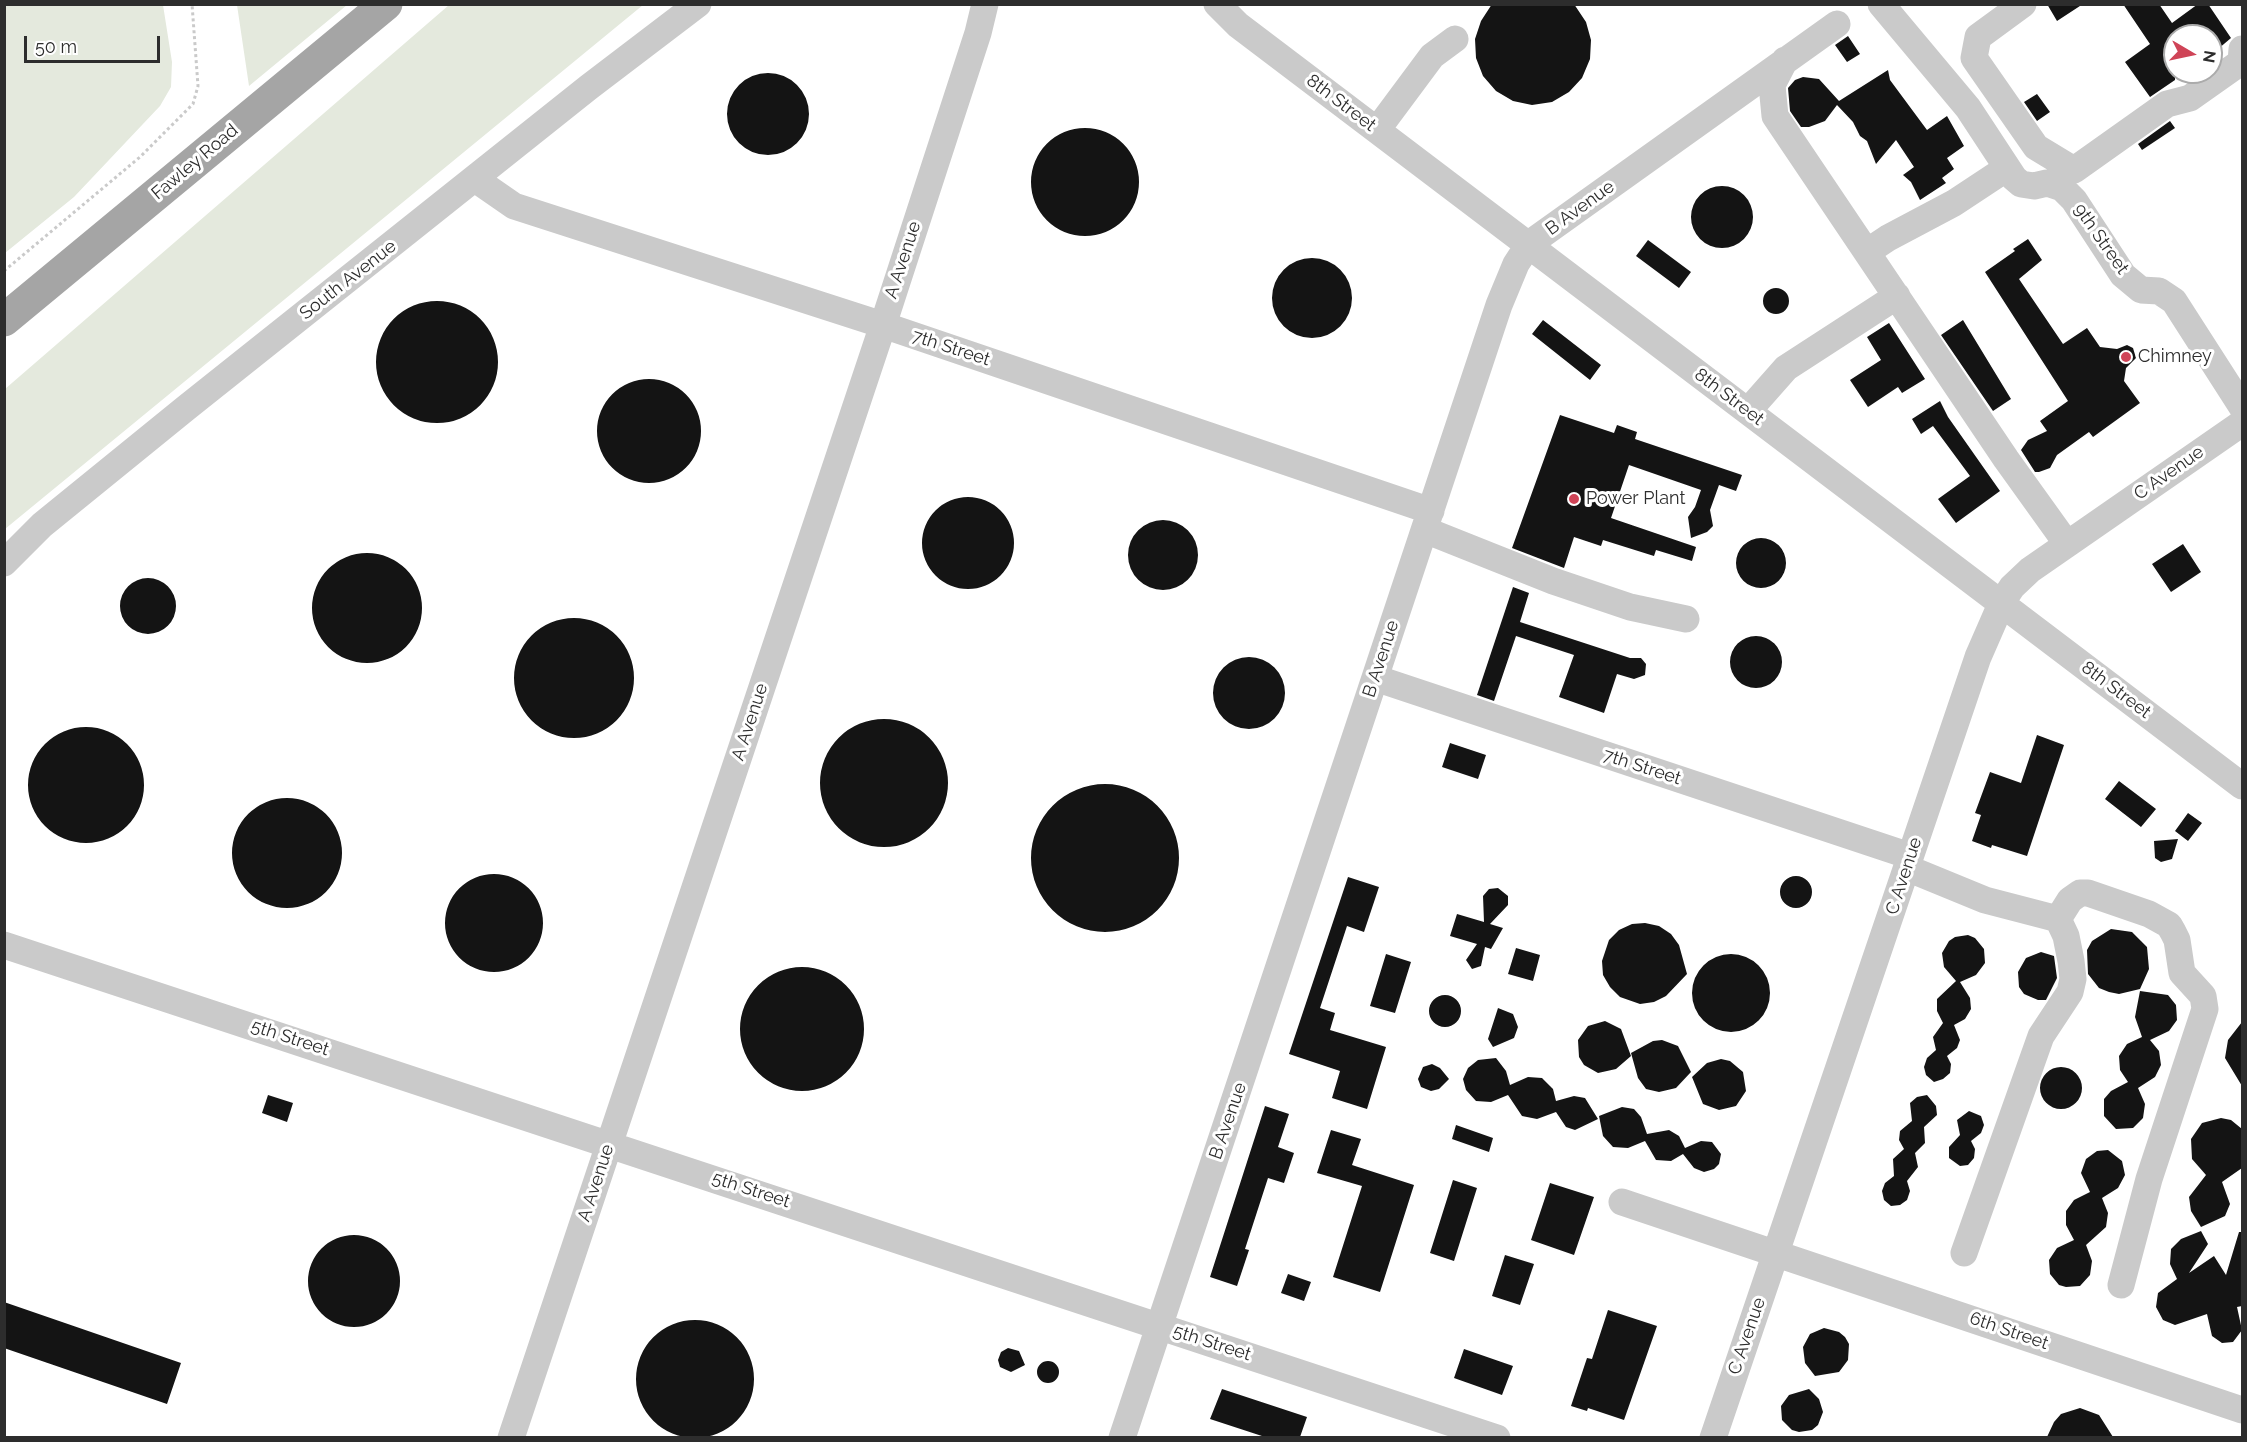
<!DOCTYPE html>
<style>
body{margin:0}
#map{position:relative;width:2247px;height:1442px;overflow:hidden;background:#fff;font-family:Raleway,sans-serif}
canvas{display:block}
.frame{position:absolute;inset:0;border:6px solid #2d2d2d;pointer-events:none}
.north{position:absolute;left:2163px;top:24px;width:60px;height:60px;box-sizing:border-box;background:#fff;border:2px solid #ababab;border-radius:50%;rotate:99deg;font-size:16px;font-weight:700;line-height:24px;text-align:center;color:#2d2d2d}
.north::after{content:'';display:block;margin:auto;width:21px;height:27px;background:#cf4457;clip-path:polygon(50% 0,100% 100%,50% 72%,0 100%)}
.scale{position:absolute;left:24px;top:36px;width:136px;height:27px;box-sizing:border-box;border:3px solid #2d2d2d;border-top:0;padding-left:8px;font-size:18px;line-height:21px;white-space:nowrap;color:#2d2d2d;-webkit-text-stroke:4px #fff;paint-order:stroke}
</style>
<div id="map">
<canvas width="2247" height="1442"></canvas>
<div class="frame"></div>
<div class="north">N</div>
<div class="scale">50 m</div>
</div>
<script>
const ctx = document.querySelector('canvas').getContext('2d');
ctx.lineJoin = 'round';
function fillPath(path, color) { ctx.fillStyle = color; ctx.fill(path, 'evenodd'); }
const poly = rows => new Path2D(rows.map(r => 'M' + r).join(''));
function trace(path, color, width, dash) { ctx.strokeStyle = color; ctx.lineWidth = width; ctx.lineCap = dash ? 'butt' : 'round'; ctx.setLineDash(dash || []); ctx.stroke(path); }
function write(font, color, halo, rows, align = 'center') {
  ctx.font = font + ' Raleway,sans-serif'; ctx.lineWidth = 6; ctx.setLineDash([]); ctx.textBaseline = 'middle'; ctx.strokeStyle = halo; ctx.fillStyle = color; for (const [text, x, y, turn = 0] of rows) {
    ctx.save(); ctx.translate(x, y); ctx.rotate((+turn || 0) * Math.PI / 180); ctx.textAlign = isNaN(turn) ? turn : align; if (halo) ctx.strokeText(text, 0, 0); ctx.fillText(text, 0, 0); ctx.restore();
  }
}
fillPath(poly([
 [5,4,163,5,172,62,171,87,160,106,74,197,5,253],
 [237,5,237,4,347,5,249,86],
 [449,5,643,5,5,529,5,389]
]), '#e4e9dd');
fillPath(poly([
 [1492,4,1574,4,1586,22,1591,40,1590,59,1582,78,1569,92,1552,102,1532,105,1513,101,1496,91,1483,76,1476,58,1475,39,1481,21],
 [2047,4,2083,4,2057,21],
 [2123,4,2159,4,2172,23,2198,4,2208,4,2231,38,2211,55,2211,36,2175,36,2175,80,2150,97,2125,62,2150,44],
 [1848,36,1860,54,1847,62,1835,45],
 [1888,70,1890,80,1927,130,1947,116,1964,146,1947,158,1954,169,1942,178,1946,183,1920,200,1911,182,1903,175,1914,167,1896,140,1876,164,1867,141,1860,136,1853,122,1837,105,1825,121,1809,127,1801,127,1790,111,1788,88,1795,80,1803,77,1819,79,1839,101],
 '727 114a41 41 0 1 1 82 0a41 41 0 1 1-82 0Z',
 [2037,94,2050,112,2037,121,2024,102],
 [2170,121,2175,128,2142,150,2138,144],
 '1031 182a54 54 0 1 1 108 0a54 54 0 1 1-108 0Z',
 '1691 217a31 31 0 1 1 62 0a31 31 0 1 1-62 0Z',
 [2028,239,2042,260,2019,279,2063,344,2087,328,2100,347,2117,349,2127,345,2133,348,2136,358,2126,368,2124,381,2140,403,2093,437,2089,432,2057,455,2050,468,2039,472,2035,472,2021,450,2028,440,2047,431,2040,421,2068,401,1985,272,2015,251,2013,249],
 [1648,240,1691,272,1679,288,1636,256],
 '1272 298a40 40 0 1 1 80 0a40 40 0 1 1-80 0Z',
 '1763 301a13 13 0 1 1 26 0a13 13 0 1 1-26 0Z',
 '376 362a61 61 0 1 1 122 0a61 61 0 1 1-122 0Z',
 [1543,320,1601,365,1590,380,1532,334],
 [1963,320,2011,399,1993,411,1941,335],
 [1889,323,1925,379,1902,393,1898,387,1868,407,1850,380,1881,360,1867,337],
 '597 431a52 52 0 1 1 104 0a52 52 0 1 1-104 0Z',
 [1940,401,1948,417,2000,491,1956,523,1938,499,1970,476,1933,426,1921,434,1912,419],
 [1560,415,1614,433,1617,425,1637,432,1635,439,1742,475,1736,491,1719,485,1710,510,1713,526,1707,532,1691,538,1688,517,1695,507,1701,490,1629,465,1611,518,1696,547,1692,561,1656,550,1654,556,1603,540,1601,546,1574,537,1564,568,1512,548],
 '922 543a46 46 0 1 1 92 0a46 46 0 1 1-92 0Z',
 '1128 555a35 35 0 1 1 70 0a35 35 0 1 1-70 0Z',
 '1736 563a25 25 0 1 1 50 0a25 25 0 1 1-50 0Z',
 [2183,544,2201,572,2171,592,2152,564],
 '312 608a55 55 0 1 1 110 0a55 55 0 1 1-110 0Z',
 '120 606a28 28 0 1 1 56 0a28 28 0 1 1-56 0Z',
 [1513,587,1529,593,1520,622,1630,658,1641,658,1646,664,1645,675,1634,679,1617,674,1604,713,1559,697,1574,655,1516,636,1494,701,1477,695],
 '514 678a60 60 0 1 1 120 0a60 60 0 1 1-120 0Z',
 '1730 662a26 26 0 1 1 52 0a26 26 0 1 1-52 0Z',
 '1213 693a36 36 0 1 1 72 0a36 36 0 1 1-72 0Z',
 '820 783a64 64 0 1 1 128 0a64 64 0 1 1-128 0Z',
 '28 785a58 58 0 1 1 116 0a58 58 0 1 1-116 0Z',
 [2037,735,2064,745,2027,856,1992,845,1991,848,1972,841,1981,815,1975,813,1990,772,2021,783],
 [1450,743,1486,755,1478,779,1442,767],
 [2119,781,2156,809,2141,827,2105,799],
 '1031 858a74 74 0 1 1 148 0a74 74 0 1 1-148 0Z',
 '232 853a55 55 0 1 1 110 0a55 55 0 1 1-110 0Z',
 [2188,813,2202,823,2188,841,2175,831],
 [2178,839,2172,859,2161,862,2155,858,2154,841],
 '445 923a49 49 0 1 1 98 0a49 49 0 1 1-98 0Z',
 '1780 892a16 16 0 1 1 32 0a16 16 0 1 1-32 0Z',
 [1348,877,1379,887,1364,932,1347,926,1320,1008,1335,1013,1330,1030,1386,1047,1367,1109,1332,1098,1340,1071,1289,1054],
 [1498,888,1508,896,1508,905,1490,924,1503,928,1491,949,1485,947,1481,966,1472,969,1466,960,1477,944,1450,936,1457,914,1484,922,1483,896,1489,889],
 [1645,923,1659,926,1671,934,1679,945,1687,974,1666,996,1654,1002,1640,1004,1620,997,1610,987,1603,975,1602,961,1609,940,1619,930,1632,924],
 [2111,929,2132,932,2147,947,2149,969,2140,989,2119,994,2109,992,2099,988,2088,974,2087,950,2092,941],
 [1968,935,1975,938,1984,949,1985,963,1976,975,1960,982,1970,998,1971,1009,1965,1019,1954,1025,1960,1040,1957,1048,1947,1056,1951,1064,1950,1073,1943,1079,1934,1082,1926,1075,1924,1067,1927,1058,1936,1050,1933,1037,1943,1023,1937,1011,1937,999,1956,981,1944,967,1942,953,1949,941,1955,937],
 [1516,948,1540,955,1533,981,1508,974],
 [2041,952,2054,956,2057,978,2046,1000,2038,1000,2024,994,2019,987,2018,972,2026,958],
 [1386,954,1411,962,1395,1013,1370,1006],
 '1692 993a39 39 0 1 1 78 0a39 39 0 1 1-78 0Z',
 '740 1029a62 62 0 1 1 124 0a62 62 0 1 1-124 0Z',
 [2140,991,2168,995,2176,1005,2177,1020,2169,1031,2150,1040,2159,1051,2161,1065,2155,1077,2138,1088,2145,1104,2143,1118,2133,1128,2116,1129,2104,1116,2104,1099,2111,1091,2128,1082,2120,1070,2119,1056,2127,1044,2142,1037,2135,1017],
 '1429 1011a16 16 0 1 1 32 0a16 16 0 1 1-32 0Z',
 [1498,1008,1513,1014,1518,1027,1514,1038,1493,1047,1488,1039],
 [1605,1021,1621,1029,1631,1056,1616,1069,1598,1073,1584,1065,1579,1057,1578,1040,1588,1026],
 [2242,1022,2242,1086,2225,1058,2228,1040],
 [1662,1040,1678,1046,1691,1072,1676,1088,1659,1092,1646,1089,1638,1078,1631,1053,1653,1041],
 [1496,1058,1506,1071,1510,1085,1528,1077,1542,1078,1553,1089,1556,1101,1574,1096,1585,1098,1598,1119,1575,1130,1566,1127,1556,1112,1537,1119,1522,1116,1508,1095,1491,1102,1476,1101,1466,1090,1463,1079,1468,1068,1478,1060],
 [1721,1059,1730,1061,1743,1072,1746,1091,1736,1106,1719,1110,1703,1104,1692,1077,1707,1063],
 [1432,1064,1440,1068,1449,1079,1439,1089,1431,1091,1421,1087,1418,1079,1423,1067],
 '2040 1088a21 21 0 1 1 42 0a21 21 0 1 1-42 0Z',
 [268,1095,293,1103,287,1122,262,1113],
 [1927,1095,1936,1106,1937,1115,1924,1127,1925,1143,1915,1153,1918,1167,1907,1181,1910,1191,1907,1200,1900,1205,1891,1206,1884,1200,1882,1191,1885,1183,1894,1176,1893,1159,1904,1149,1899,1140,1900,1131,1912,1121,1910,1103,1917,1097],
 [1265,1106,1289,1114,1278,1147,1294,1153,1284,1183,1268,1178,1245,1249,1249,1250,1237,1286,1210,1277],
 [1622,1107,1634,1109,1641,1117,1647,1134,1669,1130,1679,1136,1685,1148,1701,1141,1712,1142,1721,1154,1719,1164,1714,1169,1704,1172,1694,1168,1683,1154,1671,1161,1656,1160,1645,1141,1628,1148,1613,1147,1603,1136,1599,1116],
 [1969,1111,1981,1116,1984,1125,1981,1133,1971,1141,1975,1149,1974,1158,1968,1165,1960,1166,1949,1158,1949,1147,1960,1135,1957,1120],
 [2221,1118,2231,1120,2242,1129,2242,1168,2222,1182,2230,1204,2225,1216,2201,1227,2191,1211,2189,1197,2206,1175,2192,1159,2191,1139,2202,1123],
 [1456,1125,1493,1138,1489,1152,1452,1139],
 [1331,1130,1361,1139,1352,1165,1414,1185,1380,1292,1333,1277,1362,1186,1317,1173],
 [2108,1150,2122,1161,2125,1175,2118,1188,2102,1198,2108,1213,2106,1227,2086,1245,2092,1261,2090,1275,2080,1286,2066,1287,2059,1285,2050,1274,2049,1260,2057,1248,2074,1240,2066,1225,2066,1211,2074,1200,2090,1192,2081,1173,2086,1159,2097,1151],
 [1453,1180,1477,1188,1454,1261,1430,1253],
 [1550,1183,1594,1197,1574,1255,1531,1240],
 [2201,1231,2208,1244,2189,1273,2214,1256,2226,1275,2239,1232,2242,1232,2242,1306,2237,1307,2242,1330,2233,1342,2222,1343,2212,1336,2207,1314,2175,1325,2163,1320,2156,1307,2158,1293,2177,1279,2170,1264,2171,1249,2181,1239],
 '308 1281a46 46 0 1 1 92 0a46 46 0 1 1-92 0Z',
 [1505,1255,1534,1264,1520,1305,1492,1296],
 [1288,1274,1311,1282,1304,1301,1281,1293],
 [4,1302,181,1363,167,1404,4,1348],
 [1608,1310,1657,1326,1624,1420,1588,1408,1587,1411,1571,1406,1587,1358,1592,1359],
 '636 1379a59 59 0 1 1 118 0a59 59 0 1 1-118 0Z',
 [1824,1328,1839,1332,1845,1337,1849,1344,1848,1360,1839,1372,1815,1376,1805,1363,1803,1347,1810,1334],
 [1008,1348,1019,1351,1025,1365,1011,1372,1000,1367,998,1360,1001,1352],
 [1464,1349,1513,1366,1502,1395,1454,1378],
 '1037 1372a11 11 0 1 1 22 0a11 11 0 1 1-22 0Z',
 [1222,1389,1307,1417,1300,1437,1265,1437,1210,1419],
 [1809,1389,1819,1399,1823,1412,1818,1425,1812,1430,1799,1432,1792,1430,1782,1420,1781,1406,1789,1395],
 [2080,1408,2099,1415,2113,1437,2047,1437,2054,1422,2061,1414]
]), '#141414');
trace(poly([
 [4,271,140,157,193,104,198,86,192,4]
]), '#cacaca', 3, [3, 3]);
trace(poly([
 [1217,4,1238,25,2242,786],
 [1881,4,1968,108,2014,178,2021,184,2034,186,2047,183,2062,188,2074,200,2123,275,2141,290,2159,291,2174,301,2242,407],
 [2023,4,1978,37,1974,58,2036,147,2074,170,2167,104,2190,98,2241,62,2242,49],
 [1785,60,1772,85,1775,116,2006,459,2067,544],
 [1377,130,1432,56,1455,39],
 [475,179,514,206,883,325,1431,511],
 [1867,252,1888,238,1954,203,2007,168],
 [1748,411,1786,368,1897,296],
 [1425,530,1553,581,1630,607,1686,619],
 [4,563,42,525,186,408,589,87,698,4],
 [1375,678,1910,856],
 [1907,868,1985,900,2058,919,2070,900,2080,893,2088,893,2149,914,2169,925,2173,932,2177,940,2182,973,2203,996,2205,1009,2149,1179,2121,1285],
 [4,945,1497,1438],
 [1622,1202,2242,1410],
 [1964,1253,2041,1036,2070,992,2073,979,2071,961,2066,936,2058,919],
 [511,1438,883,325,978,33,985,4],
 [1122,1438,1499,305,1516,264,1529,244,1837,24],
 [1713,1438,1978,657,2002,602,2012,587,2030,570,2242,423]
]), '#cacaca', 27);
trace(poly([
 [4,320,386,4]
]), '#a5a5a5', 33);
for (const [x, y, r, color] of [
 [2126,357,6,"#cf4457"],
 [1574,499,6,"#cf4457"]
]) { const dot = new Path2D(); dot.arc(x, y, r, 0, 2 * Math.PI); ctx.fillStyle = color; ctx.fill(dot); trace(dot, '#fff', 2); }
write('18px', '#2d2d2d', '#fff', [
 ["8th Street",1341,103,37],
 ["Fawley Road",195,162,-40],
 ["B Avenue",1580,208,-36],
 ["9th Street",2101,239,55],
 ["A Avenue",903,260,-72],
 ["South Avenue",348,280,-38],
 ["7th Street",951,348,18],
 ["8th Street",1729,397,37],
 ["C Avenue",2169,473,-35],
 ["B Avenue",1381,659,-72],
 ["8th Street",2116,690,37],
 ["A Avenue",750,722,-72],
 ["7th Street",1642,767,18],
 ["C Avenue",1904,876,-72],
 ["5th Street",290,1038,18],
 ["B Avenue",1228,1121,-71],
 ["A Avenue",596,1183,-72],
 ["5th Street",751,1190,18],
 ["6th Street",2009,1331,19],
 ["C Avenue",1747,1336,-71],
 ["5th Street",1212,1343,18]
]);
write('18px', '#2d2d2d', '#fff', [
 ["Chimney",2138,357],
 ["Power Plant",1586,499]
], 'left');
</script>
